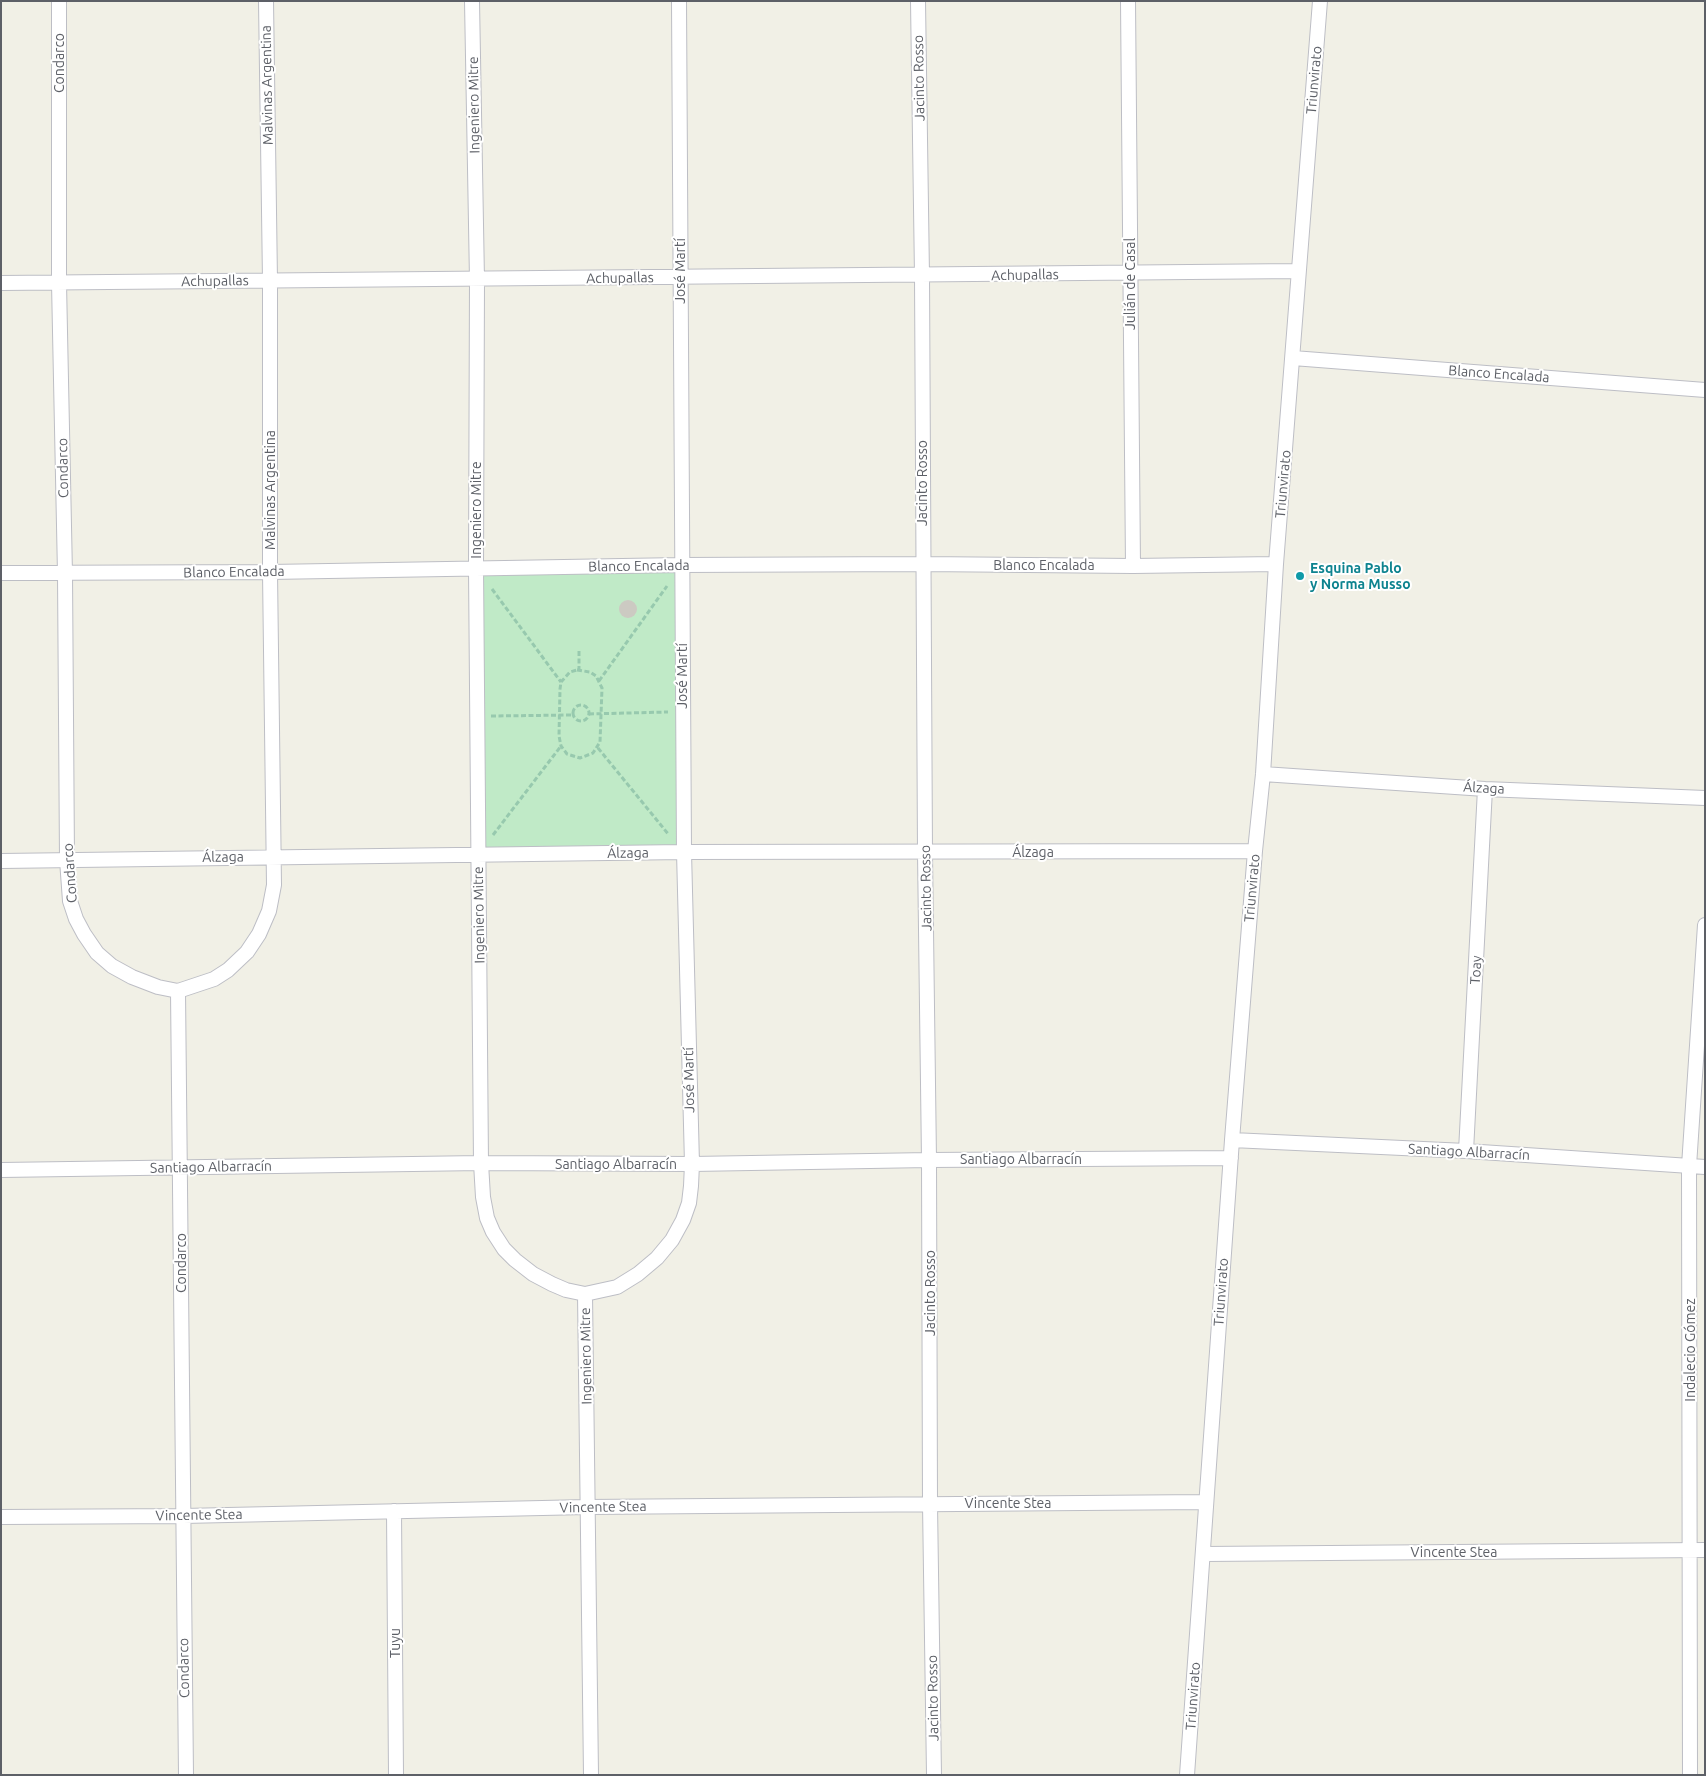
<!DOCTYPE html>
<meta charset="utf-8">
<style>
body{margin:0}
#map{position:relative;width:1706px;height:1776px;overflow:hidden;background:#f1f0e6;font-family:Ubuntu,sans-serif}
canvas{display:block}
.frame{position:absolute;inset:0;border:2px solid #5d6067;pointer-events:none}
</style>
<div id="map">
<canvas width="1706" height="1776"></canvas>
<div class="frame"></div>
</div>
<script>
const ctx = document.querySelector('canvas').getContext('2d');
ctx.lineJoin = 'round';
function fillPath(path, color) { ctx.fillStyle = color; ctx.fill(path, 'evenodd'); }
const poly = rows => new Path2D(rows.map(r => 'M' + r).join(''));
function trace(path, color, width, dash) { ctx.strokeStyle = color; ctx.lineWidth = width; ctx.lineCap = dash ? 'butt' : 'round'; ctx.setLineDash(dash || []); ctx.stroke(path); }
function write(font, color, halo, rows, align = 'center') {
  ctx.font = font + ' Ubuntu,sans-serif'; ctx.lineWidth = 4; ctx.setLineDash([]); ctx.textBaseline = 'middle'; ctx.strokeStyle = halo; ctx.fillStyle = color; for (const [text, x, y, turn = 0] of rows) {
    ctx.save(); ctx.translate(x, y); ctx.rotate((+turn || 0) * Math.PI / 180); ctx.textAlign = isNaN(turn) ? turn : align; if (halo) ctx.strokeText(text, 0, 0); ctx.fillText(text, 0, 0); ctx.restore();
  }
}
fillPath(poly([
 [681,565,684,852,478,855,476,568]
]), '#c0eac7');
fillPath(poly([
 '619 609a9 9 0 1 1 18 0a9 9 0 1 1-18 0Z'
]), '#cccac2');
const minor = poly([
 [59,1,59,283,65,574,67,860,70,901,76,919,84,934,97,953,112,966,132,977,158,987,178,991,214,979,228,970,247,952,259,934,269,911,274,885,270,572,270,281,266,1],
 [472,1,477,280,476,568,481,1163,483,1197,487,1218,493,1232,504,1249,515,1260,533,1274,552,1284,566,1290,585,1294,591,1775],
 [918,1,922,276,925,853,929,1160,930,1504,934,1775],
 [1128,1,1133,566],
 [1,283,1298,271],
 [1293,358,1705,390],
 [1,573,270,572,681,565,923,564,1133,566,1276,564],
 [1263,774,1485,789,1705,798],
 [1,861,684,852,1255,851],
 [178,991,186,1775],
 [1232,1140,1466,1151,1705,1167],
 [1466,1151,1485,789],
 [1,1170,481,1163,692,1164,929,1160,1231,1158],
 [585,1294,617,1287,638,1274,657,1258,672,1240,683,1220,689,1203,691,1186,692,1164,684,852,679,1],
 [394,1511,396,1775],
 [1,1517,183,1516,587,1507,1206,1502],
 [1204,1554,1705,1550],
 [1187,1775,1232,1140,1255,851,1263,774,1276,564,1320,1],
 [1690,1775,1689,1166,1705,925]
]);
trace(minor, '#bdbec5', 16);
trace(poly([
 [492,589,561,682],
 [579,651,579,670],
 [577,670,590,672,596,676,602,688,600,742,593,753,580,758,567,754,561,746,559,736,560,689,561,682,570,672,577,670],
 [599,681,667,586],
 '573 713a8 8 0 1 1 16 0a8 8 0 1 1-16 0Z',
 [589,714,668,712],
 [491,716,573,715],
 [598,748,669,835],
 [493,835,561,746]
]), '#97c9ae', 3, [5, 2.5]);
trace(minor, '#fff', 14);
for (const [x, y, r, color] of [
 [1300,576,5,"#0f9aa8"]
]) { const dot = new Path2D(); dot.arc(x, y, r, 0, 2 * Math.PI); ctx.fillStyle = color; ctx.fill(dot); trace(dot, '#fff', 2); }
write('14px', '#5d6067', '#fff', [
 ["Condarco",59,63,-90],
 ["Jacinto Rosso",919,78,-91],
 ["Triunvirato",1314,80,-85],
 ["Malvinas Argentina",267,85,-91],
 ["Ingeniero Mitre",474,105,-91],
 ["José Martí",680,271,-90],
 ["Achupallas",1025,275,-1],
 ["Achupallas",620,278,-1],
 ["Achupallas",215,281,-1],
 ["Julián de Casal",1130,284,-90],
 ["Blanco Encalada",1499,374,4],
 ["Condarco",63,468,-91],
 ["Jacinto Rosso",922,483,-90],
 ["Triunvirato",1283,484,-85],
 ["Malvinas Argentina",270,490,-90],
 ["Ingeniero Mitre",476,510,-90],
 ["Blanco Encalada",1044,565],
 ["Blanco Encalada",639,566,-1],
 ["Blanco Encalada",234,572,-1],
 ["José Martí",682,676,-90],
 ["Álzaga",1484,788,3],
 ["Álzaga",1033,852],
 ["Álzaga",628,853,-1],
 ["Álzaga",223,857,-1],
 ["Condarco",70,873,-94],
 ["Jacinto Rosso",926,888,-91],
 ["Triunvirato",1252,888,-85],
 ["Ingeniero Mitre",479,915,-91],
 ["Toay",1476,970,-87],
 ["José Martí",689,1080,-91],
 ["Santiago Albarracín",1469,1152,3],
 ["Santiago Albarracín",1021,1159],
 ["Santiago Albarracín",616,1164],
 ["Santiago Albarracín",211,1167,-1],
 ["Condarco",181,1263,-90],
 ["Triunvirato",1221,1292,-86],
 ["Jacinto Rosso",930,1293,-90],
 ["Indalecio Gómez",1690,1350,-90],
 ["Ingeniero Mitre",586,1356,-91],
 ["Vincente Stea",1008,1503],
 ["Vincente Stea",603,1507,-1],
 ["Vincente Stea",199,1515,-1],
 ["Vincente Stea",1454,1552],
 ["Tuyu",395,1643,-90],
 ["Condarco",184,1668,-91],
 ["Triunvirato",1193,1696,-86],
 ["Jacinto Rosso",933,1698,-91]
]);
write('bold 14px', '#0d838f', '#fff', [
 ["Esquina Pablo",1310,568],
 ["y Norma Musso",1310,584]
], 'left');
</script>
